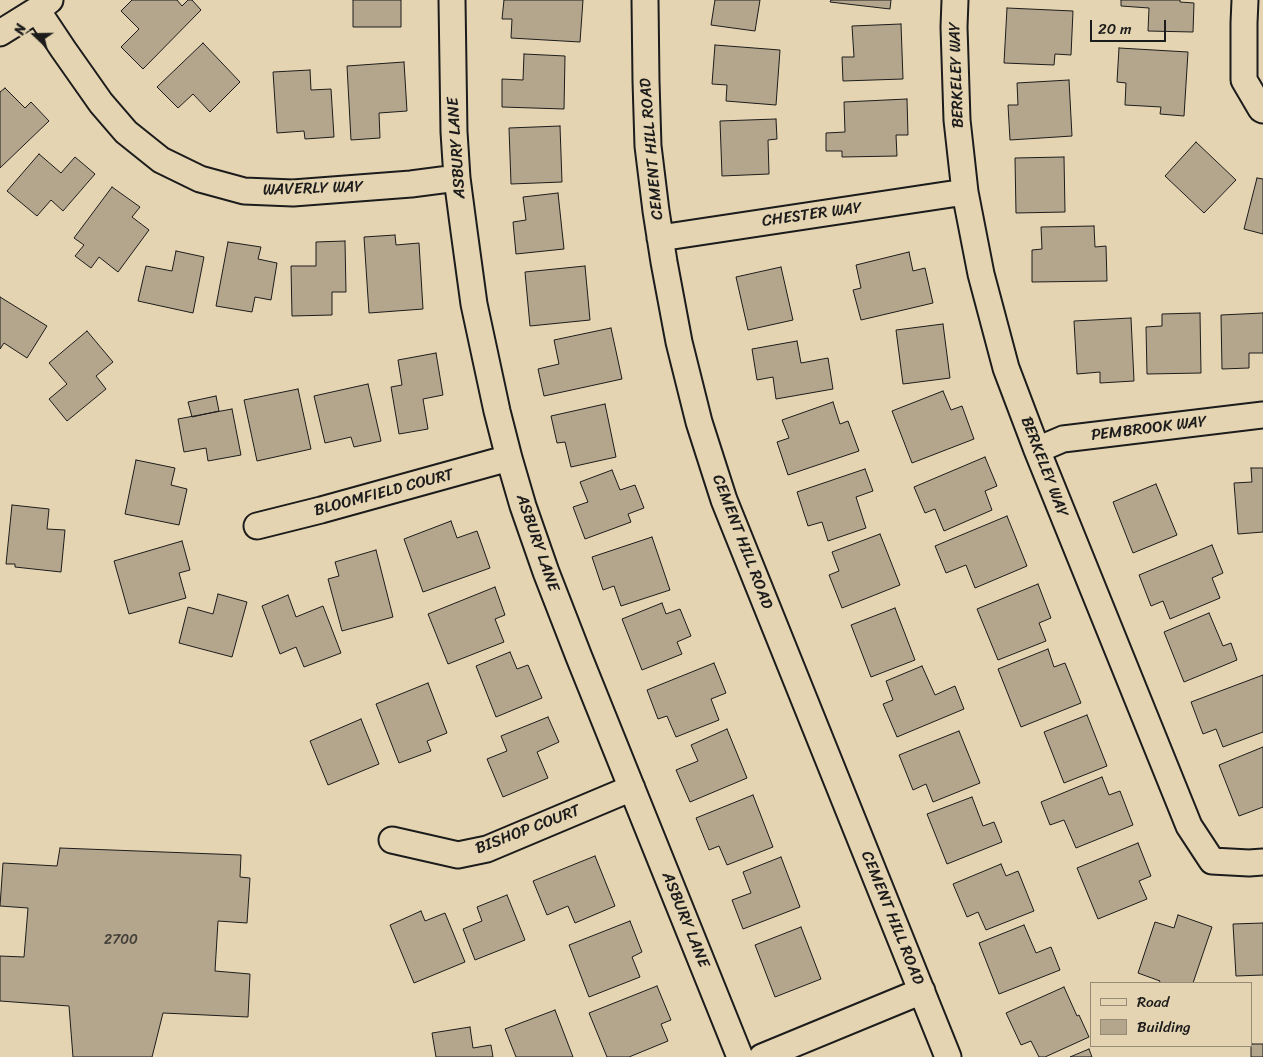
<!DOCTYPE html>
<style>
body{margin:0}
#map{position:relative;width:1263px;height:1057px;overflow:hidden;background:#e5d4b1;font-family:Sriracha,sans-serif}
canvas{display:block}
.legend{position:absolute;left:1090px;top:982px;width:162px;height:65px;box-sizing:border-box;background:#e5d4b1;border:1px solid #958a75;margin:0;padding:6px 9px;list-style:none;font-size:15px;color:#1c1c1c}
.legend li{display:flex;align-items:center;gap:10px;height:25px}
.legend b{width:25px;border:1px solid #958a75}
.north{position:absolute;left:10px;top:10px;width:50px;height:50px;-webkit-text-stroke:4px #e5d4b1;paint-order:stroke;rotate:291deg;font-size:14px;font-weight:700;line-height:20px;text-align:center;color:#1c1c1c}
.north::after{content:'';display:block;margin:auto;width:18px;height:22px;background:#1c1c1c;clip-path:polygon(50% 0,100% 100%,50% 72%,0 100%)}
.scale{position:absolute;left:1090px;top:20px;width:76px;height:22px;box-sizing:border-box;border:2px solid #1c1c1c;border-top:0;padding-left:6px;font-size:15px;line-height:18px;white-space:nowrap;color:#1c1c1c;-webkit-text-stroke:4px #e5d4b1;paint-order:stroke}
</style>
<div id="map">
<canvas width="1263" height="1057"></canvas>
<ul class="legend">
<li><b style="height:6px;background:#e5d4b1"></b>Road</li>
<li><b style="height:14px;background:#b4a68c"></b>Building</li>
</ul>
<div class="north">N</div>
<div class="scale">20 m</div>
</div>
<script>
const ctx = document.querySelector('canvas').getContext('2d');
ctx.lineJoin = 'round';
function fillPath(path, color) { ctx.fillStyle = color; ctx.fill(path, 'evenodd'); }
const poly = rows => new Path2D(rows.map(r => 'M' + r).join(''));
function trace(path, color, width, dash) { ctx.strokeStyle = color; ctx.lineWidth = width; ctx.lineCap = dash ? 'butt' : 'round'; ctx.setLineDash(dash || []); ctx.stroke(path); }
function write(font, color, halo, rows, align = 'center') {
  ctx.font = font + ' Sriracha,sans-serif'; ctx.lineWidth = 4.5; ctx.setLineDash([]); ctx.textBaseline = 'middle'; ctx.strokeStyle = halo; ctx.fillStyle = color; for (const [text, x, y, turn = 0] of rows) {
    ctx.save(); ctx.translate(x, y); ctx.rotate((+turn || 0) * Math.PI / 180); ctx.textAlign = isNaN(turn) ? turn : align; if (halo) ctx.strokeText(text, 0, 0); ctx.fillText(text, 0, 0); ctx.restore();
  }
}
const building = poly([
 [132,0,177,0,182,6,188,0,192,0,201,10,143,69,121,47,139,29,121,11,132,0],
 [353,0,401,0,401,27,353,27,353,0],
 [504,0,583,0,580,42,511,38,512,19,502,19,504,0],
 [715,0,760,0,755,31,711,25,715,0],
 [831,0,891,0,890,9,830,2,831,0],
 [1121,0,1180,0,1180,2,1194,3,1193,32,1148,31,1149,8,1121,6,1121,0],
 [1007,8,1073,11,1071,55,1055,54,1054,65,1004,63,1007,8],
 [901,24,903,79,843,81,842,57,854,57,852,26,901,24],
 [203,43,240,82,210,112,193,94,178,108,157,87,203,43],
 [715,45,780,50,776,105,726,101,727,85,712,84,715,45],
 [1119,48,1188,52,1184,116,1160,114,1161,107,1125,105,1126,83,1117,82,1119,48],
 [524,54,565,56,564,109,502,107,502,79,523,80,524,54],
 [404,62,407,111,379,113,380,138,351,140,347,66,404,62],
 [310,70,311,90,331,89,334,137,305,139,304,131,277,133,273,72,310,70],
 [1069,80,1072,136,1010,140,1008,105,1018,105,1017,83,1069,80],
 [5,88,25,108,31,102,49,121,0,168,0,92,5,88],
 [907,99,908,135,896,135,897,156,842,157,842,151,826,151,826,133,845,132,844,102,907,99],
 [776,119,777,139,768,140,769,174,722,176,720,121,776,119],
 [560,126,562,182,511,184,509,128,560,126],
 [1196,142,1236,180,1204,213,1165,176,1196,142],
 [39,154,61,173,75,157,95,174,63,211,51,200,37,216,7,191,39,154],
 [1064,157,1065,212,1016,213,1015,158,1064,157],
 [1257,178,1263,179,1263,234,1244,229,1257,178],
 [112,187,140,207,132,217,149,230,118,272,99,257,91,268,75,256,84,245,74,238,112,187],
 [558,193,564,249,516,254,513,222,526,220,523,197,558,193],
 [1094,226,1095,247,1106,246,1107,281,1032,282,1032,250,1042,249,1041,227,1094,226],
 [395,235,396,245,419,243,423,309,369,313,364,237,395,235],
 [345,241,346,292,332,292,332,315,292,316,291,266,316,266,316,242,345,241],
 [228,242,261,247,258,259,277,263,271,300,255,297,252,312,216,306,228,242],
 [176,251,204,257,193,313,138,301,146,266,172,271,176,251],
 [909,252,913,271,925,268,933,303,861,320,853,290,861,288,856,265,909,252],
 [585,266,590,320,530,326,525,272,585,266],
 [781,267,793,320,748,330,736,277,781,267],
 [0,297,47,326,27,358,4,343,0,349,0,297],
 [1200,313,1201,373,1147,374,1146,327,1162,326,1162,314,1200,313],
 [1263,313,1263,353,1249,353,1249,368,1222,369,1221,315,1263,313],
 [1131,318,1134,381,1100,383,1100,372,1077,374,1074,321,1131,318],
 [943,324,950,378,903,384,896,330,943,324],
 [611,328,622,379,544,396,538,369,559,364,554,340,611,328],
 [87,331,113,362,96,376,106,389,67,421,49,399,67,384,49,363,87,331],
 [797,341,801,363,828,358,833,389,776,399,773,377,757,380,752,349,797,341],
 [436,353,443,395,423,399,428,429,399,434,391,387,402,385,398,360,436,353],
 [368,384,381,441,354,447,351,437,325,443,314,396,368,384],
 [298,389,311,449,257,461,244,400,298,389],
 [943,391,951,410,962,406,974,439,912,463,892,411,943,391],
 [216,396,219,411,192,417,188,402,216,396],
 [833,402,840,424,848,421,859,451,788,475,777,442,789,438,782,420,833,402],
 [605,404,616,457,571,467,565,442,557,443,551,416,605,404],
 [232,409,241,455,208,461,206,448,184,452,178,419,232,409],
 [985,457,997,486,985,491,992,510,944,531,935,509,925,513,914,487,985,457],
 [136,460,175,468,171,485,187,489,179,525,125,514,136,460],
 [1251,468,1263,468,1263,532,1238,534,1234,483,1252,482,1251,468],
 [865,469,873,491,856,497,866,528,828,541,822,522,808,526,797,492,865,469],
 [612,470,620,490,635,485,644,508,628,514,631,522,585,539,573,507,588,502,580,482,612,470],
 [1156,484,1177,535,1133,553,1113,502,1156,484],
 [12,505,49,509,47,529,65,530,61,572,15,567,15,564,6,564,12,505],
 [1007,516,1027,566,975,588,966,565,946,573,935,546,1007,516],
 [451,521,457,538,477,531,490,568,423,592,404,539,451,521],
 [880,534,900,585,842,608,829,575,839,571,832,552,880,534],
 [652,537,670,590,621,606,614,586,603,590,592,557,652,537],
 [182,541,190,570,179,573,186,598,129,614,114,561,182,541],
 [1212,545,1223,573,1212,578,1220,598,1170,619,1163,601,1151,606,1139,575,1212,545],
 [376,550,393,617,342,631,328,579,339,576,335,562,376,550],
 [1038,584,1051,618,1039,623,1046,641,998,660,977,609,1038,584],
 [495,587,505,615,495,619,504,642,448,664,428,614,495,587],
 [218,594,247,602,232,657,179,643,188,607,213,614,218,594],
 [288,595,296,617,323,606,341,653,304,667,296,647,280,654,262,606,288,595],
 [662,603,666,614,680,609,691,636,677,642,682,654,642,670,622,619,662,603],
 [895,608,915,660,871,677,851,625,895,608],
 [1209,613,1223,646,1231,643,1237,660,1184,682,1164,632,1209,613],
 [1048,649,1054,667,1065,663,1081,703,1021,727,998,669,1048,649],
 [510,652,517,669,528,665,542,698,496,717,476,666,510,652],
 [714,663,726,693,711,699,719,720,676,737,667,716,658,719,647,690,714,663],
 [922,666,935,695,955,686,964,709,897,737,883,704,893,700,886,681,922,666],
 [1263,675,1263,732,1223,747,1216,729,1203,734,1191,702,1263,675],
 [428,683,447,733,427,741,431,751,399,763,376,704,428,683],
 [1087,715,1107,766,1064,783,1044,732,1087,715],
 [548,717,559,742,537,752,548,778,503,797,487,759,507,751,501,736,548,717],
 [361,719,379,764,328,785,310,741,361,719],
 [727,729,747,778,690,802,676,770,698,761,691,745,727,729],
 [959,731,980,783,933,802,926,784,913,790,899,755,959,731],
 [1263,747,1263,807,1239,816,1219,765,1263,747],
 [1102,777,1109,795,1120,791,1133,825,1076,848,1064,820,1050,825,1041,802,1102,777],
 [753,795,773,847,727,865,719,846,709,850,696,818,753,795],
 [972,797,983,826,994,822,1002,842,947,864,927,814,972,797],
 [1138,843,1151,876,1139,881,1147,899,1098,919,1077,868,1138,843],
 [60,848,241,855,240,877,250,878,247,923,218,921,215,971,250,974,248,1017,163,1013,152,1057,73,1057,69,1006,0,1001,0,956,24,957,28,908,0,906,3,863,57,866,60,848],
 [595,856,615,906,575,923,568,906,547,915,533,881,595,856],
 [781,857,800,907,743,929,732,900,751,893,743,872,781,857],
 [1001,864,1006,876,1018,871,1034,911,986,930,978,912,967,917,953,884,1001,864],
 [507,895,525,940,475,960,463,929,482,921,477,907,507,895],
 [421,911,425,921,445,913,465,962,414,983,390,925,421,911],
 [1178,915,1212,927,1193,983,1159,983,1160,981,1138,973,1155,922,1174,928,1178,915],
 [630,921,642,952,632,957,640,977,589,997,569,945,630,921],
 [1263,923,1263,975,1236,976,1233,924,1263,923],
 [1024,925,1036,953,1051,947,1060,970,999,994,979,943,1024,925],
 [801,927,821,979,775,997,755,945,801,927],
 [657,986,671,1020,661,1024,668,1041,629,1057,607,1057,589,1013,657,986],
 [1064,987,1077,1016,1079,1015,1089,1037,1045,1057,1039,1057,1031,1041,1021,1045,1006,1013,1064,987],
 [555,1010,573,1057,516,1057,505,1029,555,1010],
 [470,1027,473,1048,491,1045,493,1057,436,1057,432,1033,470,1027],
 [1252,1044,1263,1044,1263,1057,1251,1057,1251,1046,1252,1044],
 [1089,1049,1092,1057,1070,1057,1089,1049]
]);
fillPath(building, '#b4a68c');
trace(building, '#1c1c1c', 1);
const minor = poly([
 [452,0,454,132,457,178,464,231,474,304,497,411,509,458,523,506,546,572,579,657,740,1057],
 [645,0,646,81,648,146,656,211,664,262,679,342,699,422,724,500,948,1057],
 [955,0,954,27,957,120,965,192,981,274,1006,368,1037,450,1189,826,1212,861,1249,863,1263,862],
 [1245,0,1244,23,1244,80,1261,109,1263,110],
 [37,10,63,49,101,103,126,132,161,160,200,179,244,191,293,193,411,184,457,178],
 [0,33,37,10,50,0],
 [660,238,965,192],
 [1037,450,1063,439,1263,415],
 [257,526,321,510,509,458],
 [392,840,458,855,487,849,632,788],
 [762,1057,922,991]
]);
trace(minor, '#1c1c1c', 29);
trace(minor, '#e5d4b1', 25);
write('14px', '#423e38', null, [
 ["2700",121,940]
]);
write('16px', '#1c1c1c', '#e5d4b1', [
 ["BERKELEY WAY",957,75,-92],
 ["ASBURY LANE",457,148,-94],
 ["CEMENT HILL ROAD",652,149,-95],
 ["WAVERLY WAY",313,189,-2],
 ["CHESTER WAY",812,215,-8],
 ["PEMBROOK WAY",1149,429,-7],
 ["BERKELEY WAY",1044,467,69],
 ["BLOOMFIELD COURT",384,493,-15],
 ["CEMENT HILL ROAD",742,542,69],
 ["ASBURY LANE",537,543,71],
 ["BISHOP COURT",528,830,-21],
 ["CEMENT HILL ROAD",892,918,68],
 ["ASBURY LANE",685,920,68]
]);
</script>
